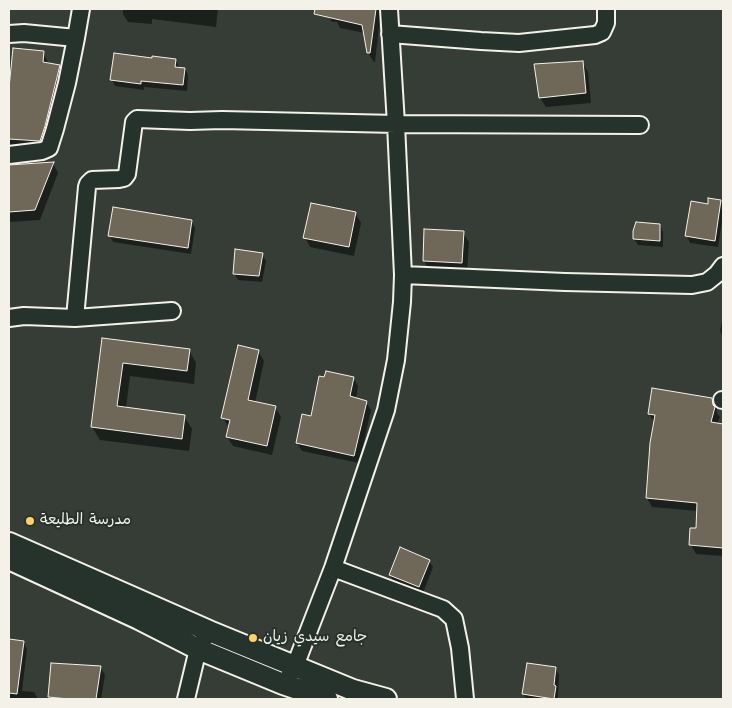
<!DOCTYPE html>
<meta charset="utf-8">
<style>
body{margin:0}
#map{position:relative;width:732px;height:708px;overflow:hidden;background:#353d36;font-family:Kalam,sans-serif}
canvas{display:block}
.frame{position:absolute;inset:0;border:10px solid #f4f1e8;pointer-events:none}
</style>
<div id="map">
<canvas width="732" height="708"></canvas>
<div class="frame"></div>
</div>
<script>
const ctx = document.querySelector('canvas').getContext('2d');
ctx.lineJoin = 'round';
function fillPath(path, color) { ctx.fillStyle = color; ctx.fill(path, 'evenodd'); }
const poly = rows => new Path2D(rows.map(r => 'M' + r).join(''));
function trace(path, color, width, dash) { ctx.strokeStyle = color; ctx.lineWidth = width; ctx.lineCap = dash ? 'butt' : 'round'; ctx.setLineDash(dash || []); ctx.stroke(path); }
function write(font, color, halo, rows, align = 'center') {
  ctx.font = font + ' Kalam,"Playpen Sans Arabic",sans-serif'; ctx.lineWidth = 4; ctx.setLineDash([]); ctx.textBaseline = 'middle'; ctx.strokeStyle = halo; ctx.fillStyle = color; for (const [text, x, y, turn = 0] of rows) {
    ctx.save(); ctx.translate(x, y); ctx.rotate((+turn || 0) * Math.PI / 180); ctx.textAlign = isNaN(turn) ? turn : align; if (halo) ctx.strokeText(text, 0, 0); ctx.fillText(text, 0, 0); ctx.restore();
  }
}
fillPath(poly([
 [123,9,218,9,216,27,152,19,152,24,128,22,123,14],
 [327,9,381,9,375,62,374,62,368,53,365,33,340,28,337,22,332,22,327,12],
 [14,50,43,53,48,62,48,64,60,66,65,75,46,150,9,147,9,101],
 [153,59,175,60,179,66,179,68,185,69,188,75,187,91,144,87,144,90,115,86,112,80],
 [582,62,588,72,591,103,546,107,540,98],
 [53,163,58,173,40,220,9,222,9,166],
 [721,202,723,206,723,215,718,247,690,243,687,236,709,205],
 [355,213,361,223,354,256,310,247,305,237],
 [191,221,195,228,191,254,113,242,110,235],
 [660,225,663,232,663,247,638,245,634,239],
 [463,233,469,242,467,273,430,271,424,261],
 [262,254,266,261,262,282,238,280,234,273],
 [723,316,723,337,720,331],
 [103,340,189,350,196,363,194,384,130,376,126,408,184,416,192,429,189,451,100,440,92,427],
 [258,351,264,361,255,403,275,407,281,417,272,455,233,446,227,437,229,428,223,418],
 [353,378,358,386,356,399,366,402,371,410,359,463,302,451,297,443,312,418],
 [712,399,717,408,717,413,720,417,717,424,723,425,723,556,696,554,691,545,697,529,698,511,652,507,647,498,651,444,655,423,649,414],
 [429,561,433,567,423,593,394,582,390,575],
 [9,640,23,642,27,649,22,691,34,692,38,699,9,699],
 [100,667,105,675,101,699,51,699,49,697],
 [555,668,559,675,558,699,527,699,523,694]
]), '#0007');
const building = poly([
 [315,9,376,9,370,53,367,53,362,25,314,14,315,9],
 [13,48,44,51,43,62,60,65,45,126,40,141,9,139,9,88,13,48],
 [114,53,152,58,152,56,176,59,175,67,185,68,183,85,141,81,141,84,110,80,114,53],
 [583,61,586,93,539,98,534,64,583,61],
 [54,162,35,210,9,212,9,165,54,162],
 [708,198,721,200,715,241,685,236,691,201,708,204,708,198],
 [311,203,356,212,349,247,303,238,311,203],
 [113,207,192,220,188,248,108,236,113,207],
 [636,222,660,224,660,241,633,239,633,231,636,222],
 [424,229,464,231,462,263,423,261,424,229],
 [235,249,263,253,259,276,233,274,235,249],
 [102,338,190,349,187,371,123,363,117,406,185,415,182,439,91,427,102,338],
 [238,345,259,350,248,400,276,406,267,446,226,437,230,420,221,418,238,345],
 [326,371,354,377,350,396,367,401,354,456,296,443,302,414,311,416,319,376,324,377,326,371],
 [652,388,712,398,713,405,715,407,711,422,723,424,723,548,689,545,690,528,696,528,697,503,646,498,650,443,655,415,648,414,652,388],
 [400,547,430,560,419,587,389,575,400,547],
 [9,639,24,641,17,694,9,693,9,639],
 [51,663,101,666,96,699,69,699,48,697,51,663],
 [527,663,556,667,554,685,556,686,554,699,522,694,527,663]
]);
fillPath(building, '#6f6758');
trace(building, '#f4f1e8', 1);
const minor = poly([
 [9,34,24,33,76,38,81,9],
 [390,34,481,41,519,43,595,35,602,32,606,23,606,9],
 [9,155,42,151,49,148,55,129,67,83,76,38],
 [403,275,565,282,692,285,707,282,717,274,723,266],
 [9,318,24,316,75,318,172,311],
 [75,318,87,187,88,184,92,180,119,179,124,178,127,174,134,122,137,119,190,121,222,120,396,124,640,125],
 [722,400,723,400],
 [333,568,443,609,454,619,460,648,465,699],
 [289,676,295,666,333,568,386,410,396,360,402,302,403,275,396,124,389,9],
 [186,699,198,649,209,631]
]);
const major = poly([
 [9,543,209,631,353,690,386,699],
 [9,559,139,619,198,649,283,684,327,699]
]);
trace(minor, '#f4f1e8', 20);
trace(major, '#f4f1e8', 24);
trace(minor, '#26332d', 16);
trace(major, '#26332d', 20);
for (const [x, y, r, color] of [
 [30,521,5,"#ffd166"],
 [253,638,5,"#ffd166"]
]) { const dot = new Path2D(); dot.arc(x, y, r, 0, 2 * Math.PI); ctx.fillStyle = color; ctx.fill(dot); trace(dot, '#26332d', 2); }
write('15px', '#f4f1e8', '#26332d', [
 ["مدرسة الطليعة",40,521],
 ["جامع سيدي زيان",263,638]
], 'left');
</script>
